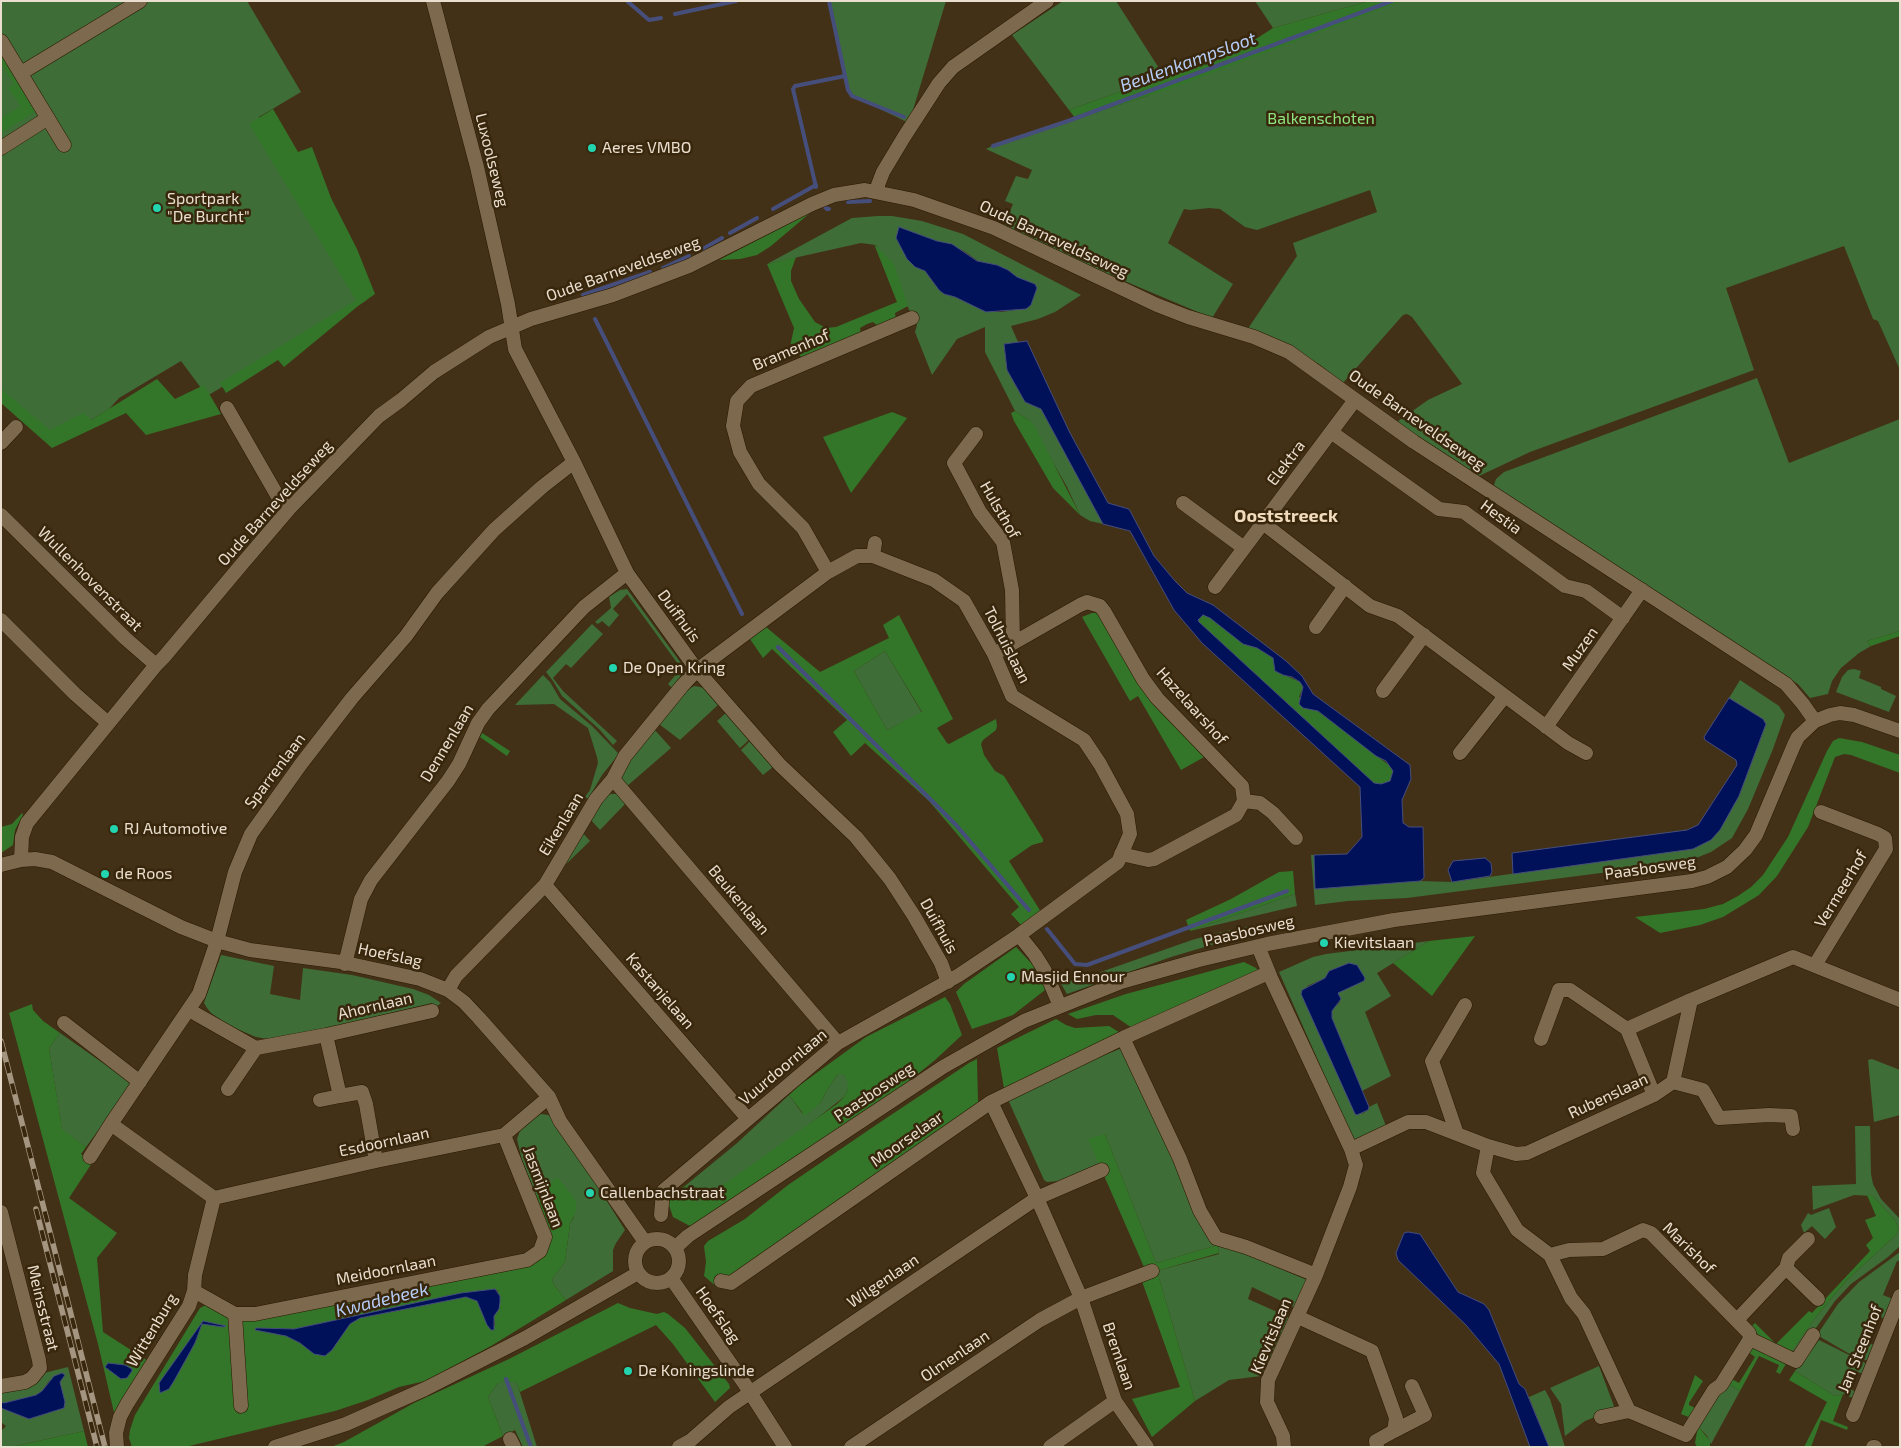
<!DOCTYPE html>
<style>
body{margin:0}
#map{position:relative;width:1901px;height:1448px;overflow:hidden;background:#433117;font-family:"Exo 2",sans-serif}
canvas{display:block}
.frame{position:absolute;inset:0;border:2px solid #eadecf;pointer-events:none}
</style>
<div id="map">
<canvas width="1901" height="1448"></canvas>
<div class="frame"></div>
</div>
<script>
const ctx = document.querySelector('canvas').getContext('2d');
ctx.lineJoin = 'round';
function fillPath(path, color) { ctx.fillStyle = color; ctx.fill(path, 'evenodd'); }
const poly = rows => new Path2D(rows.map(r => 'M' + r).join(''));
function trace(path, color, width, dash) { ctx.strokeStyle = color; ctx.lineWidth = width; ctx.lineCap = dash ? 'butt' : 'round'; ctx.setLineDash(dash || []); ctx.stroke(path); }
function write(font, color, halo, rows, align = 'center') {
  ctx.font = font + ' "Exo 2",sans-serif'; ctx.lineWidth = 5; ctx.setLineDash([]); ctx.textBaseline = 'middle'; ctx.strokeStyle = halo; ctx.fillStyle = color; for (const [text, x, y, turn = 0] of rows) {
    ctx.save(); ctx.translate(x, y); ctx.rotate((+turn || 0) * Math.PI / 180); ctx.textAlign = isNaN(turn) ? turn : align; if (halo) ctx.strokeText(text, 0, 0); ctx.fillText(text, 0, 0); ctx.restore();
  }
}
fillPath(poly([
 [1,1,247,1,301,92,259,117,367,300,207,396,181,361,119,398,109,409,56,441,1,400],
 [830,1,946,1,909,123,849,94],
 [1063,1,1116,1,1164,76,1069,110,1012,35],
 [1255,1,1369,1,1273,28],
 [1396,1,1900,1,1900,370,1878,321,1873,319,1844,246,1726,288,1754,370,1530,452,1479,476,1474,476,1397,422,1428,400,1462,384,1412,317,1407,314,1403,315,1343,383,1319,364,1300,353,1247,330,1297,256,1293,243,1377,212,1370,190,1257,230,1245,227,1220,209,1209,208,1190,210,1184,209,1168,243,1233,284,1212,318,1089,266,1004,225,1013,204,1005,201,1016,176,1028,179,1032,170,986,149,996,144,1144,97],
 [878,216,892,216,922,221,963,234,1081,295,1055,312,1038,319,1011,326,1018,342,1004,344,1005,354,1007,370,1022,397,1025,402,1041,409,1103,524,1090,521,1080,515,1067,487,1029,420,1015,411,985,352,985,327,957,339,932,375,915,332,917,325,876,245,861,243,767,264,852,218],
 [899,228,937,241,946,243,964,251,978,261,997,265,1008,270,1016,277,1035,284,1037,288,1035,294,1028,308,1002,312,987,312,955,297,944,294,939,290,925,271,915,267,907,259,896,238],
 [1757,378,1789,463,1900,419,1900,631,1867,641,1871,646,1859,653,1841,668,1832,681,1828,694,1810,698,1798,684,1495,488,1494,485,1496,479,1504,472],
 [627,589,683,666,682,674,672,688,668,684,677,673,678,664,627,594,613,609,619,615,609,627,602,621,598,624,595,622,611,608,609,597,620,590],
 [592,624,603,634,571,668,566,664,553,678,563,691,617,741,613,745,599,729,562,696,553,681,546,672],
 [885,651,922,713,887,730,854,671],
 [1854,669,1861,671,1859,678,1881,687,1881,689,1896,696,1889,712,1836,692,1842,677,1848,670],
 [543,675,550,682,560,699,592,726,619,754,602,775,588,799,585,797,590,790,598,763,597,757,588,728,554,704,515,705],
 [1740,680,1779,706,1785,715,1773,749,1748,809,1732,838,1711,852,1686,862,1407,898,1348,901,1315,905,1311,855,1314,855,1316,889,1420,881,1452,882,1693,849,1739,796,1766,724,1763,719,1729,698],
 [695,686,704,688,718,705,680,740,659,724,688,687,690,688],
 [727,712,750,739,740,748,717,721],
 [654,729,671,748,626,787,622,778,623,769],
 [751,740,773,767,763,775,741,750],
 [611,794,617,794,627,802,600,830,590,819,605,796],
 [582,832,590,841,561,869],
 [1295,894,1297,906,1190,931],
 [1261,924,1282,924,1171,957,1067,994,1060,982,1078,980,1192,940,1217,933],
 [1429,941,1377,973,1391,996,1365,1012,1391,1076,1362,1091,1332,1018,1331,1011,1340,1002,1338,993,1341,991,1349,963,1329,971,1325,978,1307,986,1362,1114,1368,1110,1369,1107,1377,1103,1386,1126,1354,1142,1279,972,1313,957,1326,954],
 [221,955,274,966,270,994,300,1000,303,968,352,975,413,989,429,995,441,1003,434,1008,432,1003,323,1029,269,1039,256,1037,230,1026,211,1013,207,1008,204,1003,206,997],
 [60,1033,133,1084,86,1147,62,1130,49,1048],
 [1122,1048,1214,1241,1307,1280,1296,1308,1252,1287,1248,1299,1293,1319,1269,1375,1229,1380,1195,1401,1157,1271,1219,1254,1218,1245,1156,1263,1105,1134,1099,1166,1058,1181,1047,1182,1044,1180,1006,1095],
 [1872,1059,1900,1070,1900,1115,1874,1122,1868,1060],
 [838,1074,843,1074,848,1080,848,1089,844,1097,802,1130,698,1204,686,1185,736,1144,789,1095,802,1113,821,1102,827,1090],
 [541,1114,548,1115,557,1121,625,1230,616,1243,613,1250,613,1271,566,1300,554,1285,552,1279,565,1262,570,1224,574,1217,536,1196,522,1160,517,1139,521,1128,532,1118],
 [1855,1126,1870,1126,1871,1174,1873,1184,1881,1199,1900,1219,1900,1246,1888,1257,1851,1284,1835,1301,1811,1335,1795,1350,1790,1352,1815,1318,1846,1281,1896,1235,1899,1229,1895,1220,1873,1196,1854,1195,1813,1210,1812,1186,1856,1184],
 [1829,1208,1836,1227,1825,1239,1812,1226,1804,1233,1801,1225,1808,1213,1811,1215],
 [1900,1252,1900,1261,1897,1261,1883,1295,1893,1299,1885,1319,1875,1315,1864,1341,1874,1345,1868,1361,1848,1353,1817,1335,1838,1304,1859,1282],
 [1819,1340,1867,1364,1863,1374,1853,1370,1846,1387,1856,1392,1853,1398,1843,1394,1835,1396,1795,1371],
 [1599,1366,1615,1409,1585,1421,1565,1436,1561,1404,1550,1388],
 [68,1367,84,1431,11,1447,1,1447,1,1431,6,1426,1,1422,1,1408,29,1419,64,1408,60,1382,65,1375,49,1381,42,1391,36,1395,4,1403,1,1402,1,1393,31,1387,39,1381,44,1373],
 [506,1379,517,1383,537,1447,523,1447,515,1430,503,1436,488,1397,497,1384],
 [1727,1383,1740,1391,1711,1444,1707,1436,1698,1426],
 [1545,1390,1550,1399,1565,1447,1549,1447,1529,1397]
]), '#3e6d37');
fillPath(poly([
 [1369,1,1402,1,1172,88,1076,119,1069,110,1164,76,1221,50,1231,55,1273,28],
 [1,48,38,110,1,133,1,118,21,106,8,88,14,84,1,64],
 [273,109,298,152,312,147,331,198,357,249,375,294,358,306,284,367,278,360,226,393,220,383,356,300,249,124],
 [810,213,771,246,757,255,740,259,719,260],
 [874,244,894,264,908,306,895,313,896,320,879,327,873,322,867,324,860,328,861,334,802,358,798,353,788,356,794,328,767,264,796,257,791,271,791,281,799,299,815,322,826,328,836,327,897,302],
 [157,379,175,399,204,385,221,414,146,435,126,413,52,448,1,403,1,389,50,430,83,413,91,420],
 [1015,411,1029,420,1034,425,1080,515,1053,488,1014,421,1011,413],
 [892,412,907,418,851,493,823,437],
 [1092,613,1097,613,1105,622,1137,682,1206,756,1181,770,1138,696,1130,701,1082,617],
 [899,615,953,719,937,728,947,743,949,744,996,719,997,726,996,730,983,740,981,744,984,755,995,771,1004,776,1043,839,1043,842,1032,845,1009,861,1041,912,1022,926,1011,914,1019,907,929,801,865,743,851,756,833,732,847,720,772,649,763,658,750,639,766,627,820,672,889,638,883,625],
 [885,651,922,712,887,730,854,671],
 [1203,615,1210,618,1243,644,1257,648,1273,658,1275,671,1300,682,1303,687,1299,697,1390,766,1393,771,1390,781,1381,784,1374,783,1199,622,1198,621],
 [1900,631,1900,636,1871,646,1867,641],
 [482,733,510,751,507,756,480,737],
 [1839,738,1862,742,1900,755,1900,773,1851,755,1844,754,1835,757,1808,827,1777,876,1759,895,1723,917,1700,925,1660,933,1635,917,1704,909,1723,904,1738,896,1751,887,1763,875,1788,837,1827,751,1833,741],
 [22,813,23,815,15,830,13,845,1,853,1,827,12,824],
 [1293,871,1295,894,1190,931,1186,920,1231,899,1279,872],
 [1475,936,1432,996,1393,963,1429,941],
 [1016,947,1032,964,1044,984,1045,990,1013,1015,972,1029,956,992,964,984],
 [1244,962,1256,968,1260,974,1138,1032,1113,1015,1096,1015,1077,1019,1068,1014,1126,994],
 [945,997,950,1004,962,1035,935,1060,898,1090,693,1225,690,1226,673,1217,667,1199,686,1185,698,1203,837,1104,844,1097,848,1089,847,1080,843,1074,838,1074,827,1090,821,1102,805,1116,789,1095,800,1085,866,1037],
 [32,1004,33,1010,43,1021,60,1033,49,1048,62,1129,86,1147,81,1154,92,1163,69,1198,117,1233,97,1258,103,1332,148,1361,116,1421,98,1344,9,1013],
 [1056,1019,1066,1025,1075,1028,1109,1026,1127,1037,1004,1088,997,1048],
 [977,1059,978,1102,956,1120,717,1287,704,1276,706,1262,704,1246,708,1241,745,1219,788,1185,876,1125,969,1063],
 [1105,1134,1156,1263,1218,1245,1219,1253,1157,1271,1195,1401,1152,1437,1132,1399,1180,1387,1139,1273,1144,1267,1088,1139],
 [557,1177,572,1195,576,1202,576,1212,570,1224,565,1262,552,1279,554,1285,566,1300,491,1346,425,1381,399,1387,368,1400,335,1411,185,1447,132,1447,129,1438,130,1430,135,1415,200,1308,206,1305,230,1317,236,1409,247,1408,238,1327,239,1318,543,1254,549,1247,551,1236,536,1196],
 [495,1289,498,1291,499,1309,494,1316,495,1326,481,1310,477,1301,466,1297,360,1318,350,1324,341,1335,314,1354,300,1343,286,1336,255,1330,256,1328,294,1329,461,1293],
 [1867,1195,1873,1196,1895,1220,1899,1229,1896,1235,1846,1281,1815,1318,1790,1353,1765,1342,1751,1327,1755,1323,1776,1344,1809,1311,1812,1313,1870,1251,1866,1245,1873,1238,1865,1220,1876,1216],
 [618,1303,630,1308,657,1314,664,1312,668,1314,685,1328,729,1384,730,1388,715,1402,673,1344,656,1325,520,1392,517,1383,506,1380,497,1384,488,1397,503,1436,482,1447,331,1447,344,1442,414,1403,509,1359],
 [1752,1347,1787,1362,1780,1374,1776,1372,1779,1365,1759,1356,1740,1391,1727,1383,1730,1378,1739,1383,1755,1357,1747,1351],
 [1795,1371,1835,1396,1843,1394,1833,1421,1848,1427,1847,1430,1821,1420,1811,1447,1804,1447,1827,1402,1789,1380],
 [1695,1375,1703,1381,1689,1403,1689,1405,1697,1409,1691,1418,1681,1414],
 [1698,1426,1710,1441,1710,1447,1697,1447,1695,1443],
 [84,1431,88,1447,11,1447]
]), '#337629');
const water = poly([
 [899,227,937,241,952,244,977,261,997,265,1008,270,1017,277,1035,284,1037,288,1031,305,1026,309,986,312,955,297,944,294,939,290,925,271,915,267,907,259,896,238,899,227],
 [1027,341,1069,431,1108,503,1129,509,1154,556,1175,581,1187,593,1213,605,1286,661,1302,676,1313,694,1410,765,1411,779,1402,800,1403,823,1409,827,1423,827,1424,878,1420,881,1315,889,1314,855,1347,854,1362,837,1360,787,1202,643,1174,610,1130,531,1103,524,1041,409,1025,402,1007,370,1004,344,1027,341],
 [1203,615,1210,618,1243,644,1257,648,1273,658,1275,671,1283,675,1292,677,1300,682,1303,687,1299,704,1303,708,1318,711,1376,756,1386,761,1393,771,1390,781,1381,784,1374,783,1199,622,1198,620,1203,615],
 [1729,698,1763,719,1766,724,1739,796,1720,830,1711,840,1693,849,1513,874,1512,853,1687,830,1698,825,1737,765,1736,760,1705,740,1704,737,1729,698],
 [1485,858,1491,863,1492,872,1490,876,1452,882,1448,870,1453,861,1485,858],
 [1349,963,1357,965,1365,978,1364,981,1338,993,1341,999,1332,1011,1332,1018,1369,1107,1368,1110,1357,1115,1355,1114,1301,994,1302,990,1325,978,1329,971,1349,963],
 [1408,1232,1420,1234,1458,1292,1484,1304,1489,1310,1519,1384,1525,1389,1549,1447,1530,1447,1499,1364,1466,1325,1398,1260,1396,1253,1404,1233,1408,1232],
 [495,1289,500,1296,500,1302,499,1309,494,1316,494,1330,491,1330,487,1325,477,1301,466,1297,360,1318,350,1324,332,1350,325,1356,314,1354,300,1343,286,1336,255,1330,256,1328,294,1329,461,1293,495,1289],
 [203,1321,226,1326,223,1327,202,1324,195,1343,174,1381,169,1389,160,1393,159,1383,203,1321],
 [108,1363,125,1365,132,1369,132,1371,127,1378,121,1379,105,1367,108,1363],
 [62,1373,65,1375,60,1382,65,1402,64,1408,29,1419,1,1408,1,1402,4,1403,36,1395,42,1391,54,1376,62,1373]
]);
fillPath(water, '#001159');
trace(water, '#464e7c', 1);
trace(poly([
 [627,1,649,20,661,18],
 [829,1,848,90,852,96,904,117],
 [675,14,736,1],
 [993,146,1068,121,1392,1],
 [816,187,793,89,795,86,845,76],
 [848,202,870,201],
 [825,207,827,209,829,209],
 [773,209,816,185],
 [730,233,757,218],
 [701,250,722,238],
 [663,268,689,256],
 [583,295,650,272],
 [595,319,742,614],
 [778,647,956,825,1029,910],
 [1047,929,1075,964,1087,965,1287,891],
 [506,1379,531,1447]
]), '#464e7c', 4);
const minor = poly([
 [433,1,477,167,508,304,515,349,574,462,627,573,697,670,780,765,856,837,890,879,914,916,941,963,948,982],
 [1,41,64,145],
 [21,73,140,1],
 [1,148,48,118],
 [878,191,878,185,883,172,904,137,939,83,953,67,1047,1],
 [227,408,281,502,289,509],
 [1331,432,1439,509,1464,512,1565,586,1586,591,1623,618],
 [976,434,954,463,980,512,1003,542,1012,590,1013,643],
 [1,443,16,427],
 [1183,503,1244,548],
 [1,515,125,638,156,665],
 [1263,523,1370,606,1398,616,1568,743,1586,753],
 [873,556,875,543],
 [828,572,803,528,759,484,740,452,733,426,737,401,751,386,912,318],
 [1215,587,1355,400],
 [1,620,75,694,108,723],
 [1316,627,1345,586],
 [994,654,1080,605,1087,602,1100,606,1104,611,1143,679,1157,698,1242,786,1244,801,1236,815,1154,859,1148,860,1121,854],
 [1383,691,1424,635],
 [1546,727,1642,590],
 [1460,753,1505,696],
 [613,779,838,1043],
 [1244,801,1260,803,1273,813,1296,838],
 [21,860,22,837,27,823,156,665,164,657,242,564,289,509,379,416,401,400,434,372,489,337,531,319,613,295,689,266,812,204,834,195,865,190,914,200,994,228,1157,305,1188,317,1254,337,1289,352,1414,442,1786,684,1803,704,1815,721],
 [1,865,21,860,35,859,52,862,181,927,217,941,250,950,341,962,420,979,448,990,464,1002,479,1018,549,1097,560,1121,645,1242],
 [545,885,748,1119],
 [1019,935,1035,955,1045,971,1060,1006],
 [1258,946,1271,978,1351,1149,1356,1165,1350,1187,1316,1275,1268,1380,1267,1402,1283,1436,1284,1447],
 [345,964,361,899,371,880,448,781,459,764,478,723,488,709,584,607,627,573],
 [1815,965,1886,849,1885,838,1878,834,1821,812],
 [448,990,456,976,545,885,596,799,613,779,625,756,682,686,697,670,828,572,857,556,873,556,934,580,964,601,994,654,1012,696,1084,740,1100,764,1127,814,1130,834,1118,862,1019,935,959,975,838,1043,663,1191,661,1215],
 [189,1010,256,1048,326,1035,432,1011],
 [64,1023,140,1082],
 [1627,1029,1691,1000],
 [326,1035,340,1096,362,1092,366,1104,376,1161],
 [1123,1038,1180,1159,1200,1211,1216,1238,1246,1247,1316,1275],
 [1541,1039,1559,990,1570,990,1627,1029,1654,1095],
 [1673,1082,1703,1090,1719,1118,1769,1115,1791,1116,1793,1129],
 [228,1089,256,1048],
 [320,1100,340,1096],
 [991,1102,1037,1198,1081,1298,1115,1401,1147,1447],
 [111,1124,214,1198],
 [1457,1134,1432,1061,1465,1005],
 [1488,1146,1483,1173,1517,1230,1550,1255,1571,1298,1584,1314,1629,1411],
 [1351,1149,1408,1122,1426,1122,1488,1146,1516,1154,1527,1153,1654,1095,1673,1082,1691,1000,1793,957,1900,1000],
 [90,1157,111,1124,199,994,217,941,235,872,251,834,301,764,352,698,406,636,437,593,494,530,542,487,574,462],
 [214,1198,376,1161,504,1135,549,1097],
 [1,1212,39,1360,40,1368,32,1378,25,1382,1,1386],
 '635 1261a22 22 0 1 1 44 0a22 22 0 1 1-44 0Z',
 [676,1247,688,1236,943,1067,1024,1021,1121,982,1199,960,1267,944,1394,920,1692,881,1707,877,1727,867,1745,850,1756,835,1794,745,1798,737,1815,721,1830,715,1840,713,1854,715,1900,731],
 [1550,1255,1569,1250,1603,1249,1643,1230,1651,1233,1749,1333,1750,1339,1721,1385,1714,1390,1686,1435,1629,1411,1601,1417],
 [1786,1268,1818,1299],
 [671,1278,744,1383,785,1447],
 [721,1281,731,1283,991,1102,1123,1038,1268,973],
 [194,1291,235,1314,255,1314,527,1260,540,1251,545,1237,504,1135],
 [235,1314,241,1406],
 [1298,1317,1372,1351,1396,1418,1394,1431,1376,1441,1377,1447],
 [1737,1320,1786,1268,1789,1258,1808,1239],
 [1750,1339,1796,1361,1813,1335],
 [1853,1415,1900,1296],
 [1394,1431,1425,1415,1412,1386],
 [510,1439,514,1447],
 [117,1447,116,1433,120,1417,127,1404,189,1306,194,1291,195,1275,214,1198],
 [275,1447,346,1424,425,1389,525,1338,638,1273],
 [679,1447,690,1441,729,1407,1037,1198,1102,1170],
 [851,1447,1040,1320,1081,1298,1152,1271],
 [1050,1447,1115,1401],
 [1873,1447,1875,1447]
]);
trace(minor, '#291800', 15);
trace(minor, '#7d694d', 14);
const rail = poly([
 [1,1041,105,1447],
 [36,1209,97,1447]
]);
trace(rail, '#a49581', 5.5);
trace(rail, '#38270c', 4, [11]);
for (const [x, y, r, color] of [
 [592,148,5,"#22d5af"],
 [157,208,5,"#22d5af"],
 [613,668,5,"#22d5af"],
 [114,829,5,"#22d5af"],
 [105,874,5,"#22d5af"],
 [1324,943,5,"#22d5af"],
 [1011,977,5,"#22d5af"],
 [590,1193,5,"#22d5af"],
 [628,1371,5,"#22d5af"]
]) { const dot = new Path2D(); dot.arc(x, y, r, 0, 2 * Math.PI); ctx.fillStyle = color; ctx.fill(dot); trace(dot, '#38270c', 2); }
write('16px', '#8ee681', '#38270c', [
 ["Balkenschoten",1321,119]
]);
write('16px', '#eadecf', '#38270c', [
 ["Aeres VMBO",602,148],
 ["Sportpark",167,199],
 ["\"De Burcht\"",167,217],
 ["De Open Kring",623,668],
 ["RJ Automotive",124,829],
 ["de Roos",115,874],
 ["Kievitslaan",1334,943],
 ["Masjid Ennour",1021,977],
 ["Callenbachstraat",600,1193],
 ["De Koningslinde",638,1371]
], 'left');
write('16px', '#eadecf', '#38270c', [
 ["Luxoolseweg",492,160,76],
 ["Oude Barneveldseweg",1054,239,25],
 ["Oude Barneveldseweg",623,269,-20],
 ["Bramenhof",791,350,-23],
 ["Oude Barneveldseweg",1417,420,35],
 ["Elektra",1286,463,-53],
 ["Oude Barneveldseweg",275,503,-48],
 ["Hulsthof",1000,510,60],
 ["Hestia",1501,517,36],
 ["Wullenhovenstraat",90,579,45],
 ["Duifhuis",679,616,54],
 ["Tolhuislaan",1007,645,63],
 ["Muzen",1580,649,-55],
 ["Hazelaarshof",1192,706,48],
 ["Dennenlaan",447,743,-59],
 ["Sparrenlaan",275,771,-53],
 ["Eikenlaan",561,824,-59],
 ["Paasbosweg",1650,868,-8],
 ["Vermeerhof",1841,889,-59],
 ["Beukenlaan",739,900,50],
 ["Duifhuis",939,926,61],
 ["Paasbosweg",1249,931,-13],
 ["Hoefslag",390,955,12],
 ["Kastanjelaan",660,991,49],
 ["Ahornlaan",375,1006,-13],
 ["Vuurdoornlaan",783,1067,-40],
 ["Paasbosweg",874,1092,-34],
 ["Rubenslaan",1608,1096,-25],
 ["Moorselaar",907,1139,-35],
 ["Esdoornlaan",384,1142,-12],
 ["Jasmijnlaan",543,1187,69],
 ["Marishof",1689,1248,44],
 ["Meidoornlaan",386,1270,-11],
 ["Wilgenlaan",883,1281,-34],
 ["Meinsstraat",43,1308,76],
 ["Hoefslag",718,1315,55],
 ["Wittenburg",152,1330,-59],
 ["Kievitslaan",1271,1336,-67],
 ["Jan Steenhof",1860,1349,-68],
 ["Olmenlaan",955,1356,-34],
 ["Bremlaan",1119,1356,71]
]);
write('italic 18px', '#b6cdf7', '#38270c', [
 ["Beulenkampsloot",1188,62,-20],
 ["Kwadebeek",382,1300,-14]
]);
write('bold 18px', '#f1dbbc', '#38270c', [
 ["Ooststreeck",1286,516]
]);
</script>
